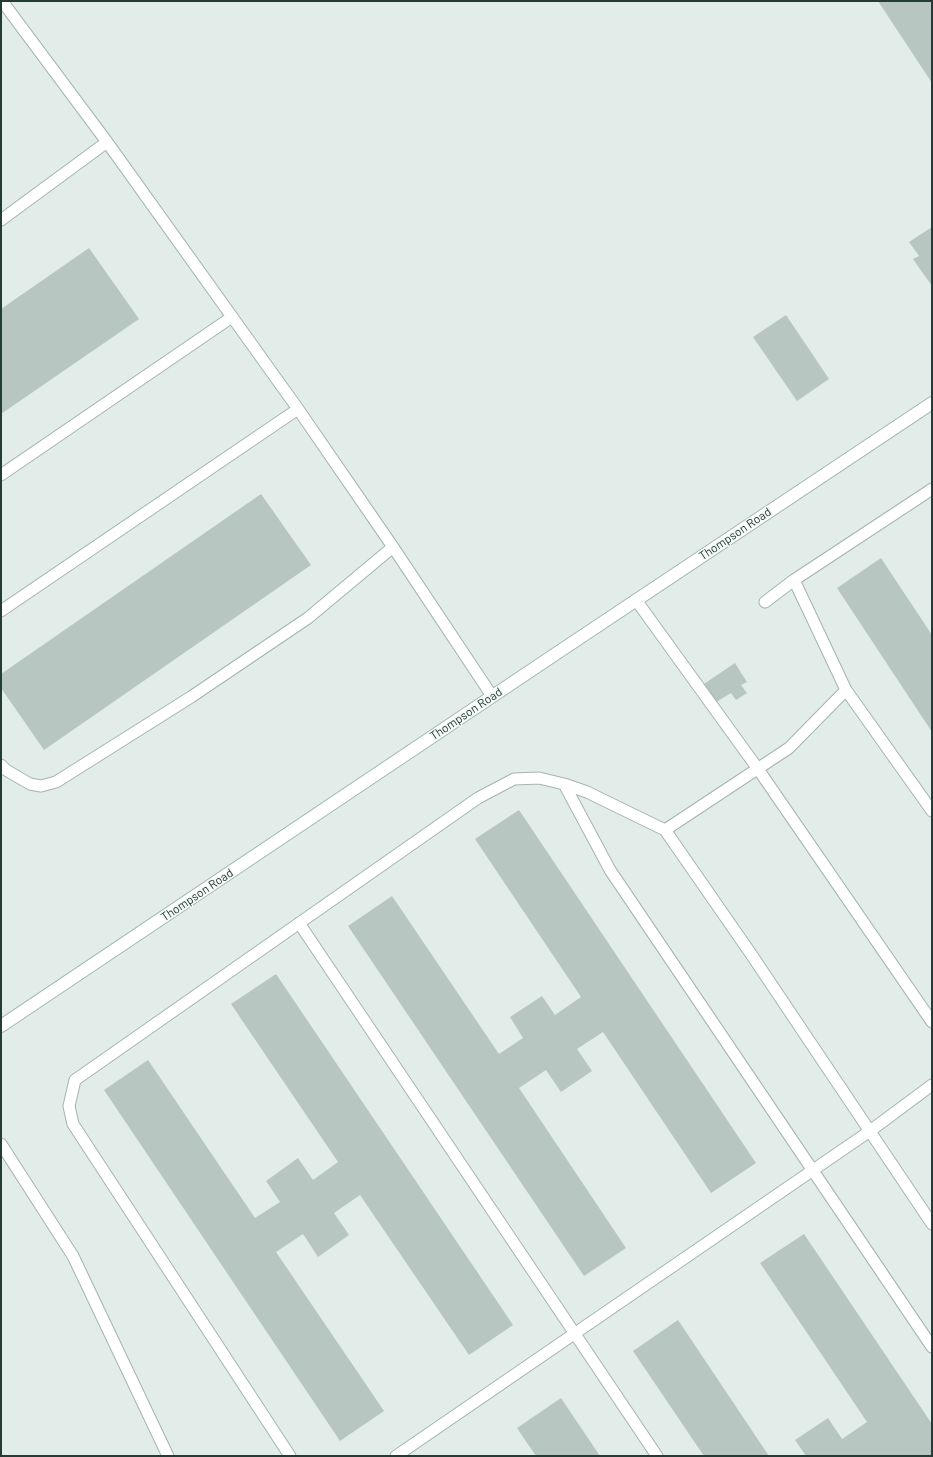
<!DOCTYPE html>
<style>
body{margin:0}
#map{position:relative;width:933px;height:1457px;overflow:hidden;background:#e2ece8;font-family:Barlow,sans-serif}
canvas{display:block}
.frame{position:absolute;inset:0;border:2px solid #233c35;pointer-events:none}
</style>
<div id="map">
<canvas width="933" height="1457"></canvas>
<div class="frame"></div>
</div>
<script>
const ctx = document.querySelector('canvas').getContext('2d');
ctx.lineJoin = 'round';
function fillPath(path, color) { ctx.fillStyle = color; ctx.fill(path, 'evenodd'); }
const poly = rows => new Path2D(rows.map(r => 'M' + r).join(''));
function trace(path, color, width, dash) { ctx.strokeStyle = color; ctx.lineWidth = width; ctx.lineCap = dash ? 'butt' : 'round'; ctx.setLineDash(dash || []); ctx.stroke(path); }
function write(font, color, halo, rows, align = 'center') {
  ctx.font = font + ' Barlow,sans-serif'; ctx.lineWidth = 3; ctx.setLineDash([]); ctx.textBaseline = 'middle'; ctx.strokeStyle = halo; ctx.fillStyle = color; for (const [text, x, y, turn = 0] of rows) {
    ctx.save(); ctx.translate(x, y); ctx.rotate((+turn || 0) * Math.PI / 180); ctx.textAlign = isNaN(turn) ? turn : align; if (halo) ctx.strokeText(text, 0, 0); ctx.fillText(text, 0, 0); ctx.restore();
  }
}
fillPath(poly([
 [878,1,932,1,932,83],
 [932,227,932,286,913,259,919,256,909,242],
 [89,248,139,319,1,414,1,309],
 [786,315,829,379,797,401,753,337],
 [261,494,311,565,44,750,1,688,1,674],
 [881,558,932,635,932,732,837,588],
 [735,663,747,682,741,685,747,693,736,700,731,693,713,704,701,686],
 [519,810,756,1163,711,1193,603,1032,577,1049,592,1071,561,1092,546,1070,519,1088,626,1248,584,1276,348,926,392,896,499,1054,523,1038,510,1017,542,996,555,1015,581,997,475,839],
 [276,974,513,1325,469,1355,360,1195,334,1213,349,1235,318,1257,303,1234,276,1252,384,1411,340,1441,104,1090,148,1060,255,1218,280,1202,266,1181,298,1158,313,1180,338,1162,231,1004],
 [804,1234,932,1424,932,1456,890,1456,889,1455,887,1456,806,1456,795,1440,828,1418,842,1439,867,1422,760,1263],
 [678,1320,769,1456,704,1456,633,1351],
 [561,1398,600,1456,536,1456,517,1428]
]), '#b8c6c1');
const service = poly([
 [2,1,107,142,298,409,393,547,492,696],
 [1,220,107,142],
 [1,475,232,317],
 [794,580,846,690,932,811],
 [636,600,758,769,932,1022],
 [765,602,794,580,932,489],
 [1,611,298,409],
 [1,765,6,770,30,784,41,786,56,782,191,697,308,618,393,547],
 [564,784,610,870,932,1347],
 [665,830,789,748,846,690],
 [299,923,657,1456],
 [1,1144,73,1256,168,1456],
 [290,1456,73,1124,69,1106,75,1080,478,798,514,779,539,778,564,784,587,792,665,830,751,954,932,1224],
 [396,1456,870,1131,932,1085]
]);
const secondary = poly([
 [1,1026,554,655,932,403]
]);
trace(service, '#a5b4af', 13);
trace(secondary, '#a1b7af', 14);
trace(service, '#fff', 11);
trace(secondary, '#fff', 12);
write('12px', '#233c35', '#f3f8f6', [
 ["Thompson Road",735,534,-34],
 ["Thompson Road",466,714,-34],
 ["Thompson Road",197,895,-34]
]);
</script>
